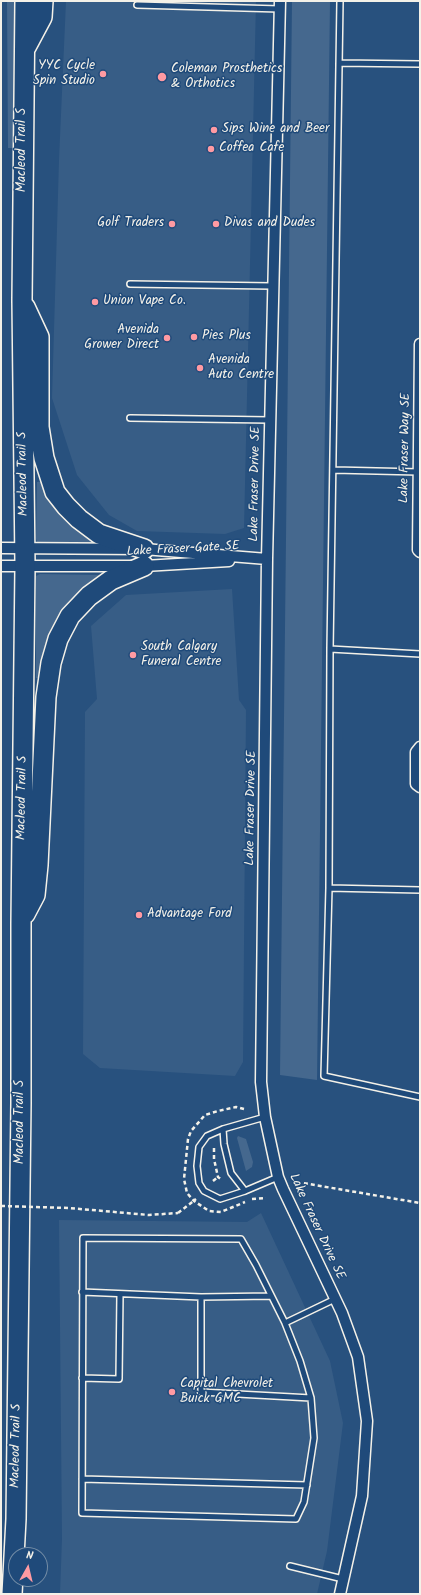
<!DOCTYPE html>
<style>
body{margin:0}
#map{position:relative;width:421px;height:1595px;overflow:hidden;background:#28517e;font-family:Kalam,sans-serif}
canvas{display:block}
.frame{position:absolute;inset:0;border:2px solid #f4f1e8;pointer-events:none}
.north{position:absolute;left:8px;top:1547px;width:40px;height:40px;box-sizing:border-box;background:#1f4a7a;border:1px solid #748da6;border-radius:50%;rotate:8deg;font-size:11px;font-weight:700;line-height:16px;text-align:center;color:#f4f1e8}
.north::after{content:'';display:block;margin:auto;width:14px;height:18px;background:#ff9aa2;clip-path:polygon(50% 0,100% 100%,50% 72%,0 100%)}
</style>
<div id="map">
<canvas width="421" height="1595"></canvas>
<div class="frame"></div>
<div class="north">N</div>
</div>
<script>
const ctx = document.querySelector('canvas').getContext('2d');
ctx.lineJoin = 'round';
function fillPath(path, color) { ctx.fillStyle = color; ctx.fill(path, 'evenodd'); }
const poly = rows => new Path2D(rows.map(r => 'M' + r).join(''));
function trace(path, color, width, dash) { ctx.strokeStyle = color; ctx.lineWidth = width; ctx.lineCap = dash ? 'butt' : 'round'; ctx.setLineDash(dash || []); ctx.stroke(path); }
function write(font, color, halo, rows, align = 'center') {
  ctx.font = font + ' Kalam,sans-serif'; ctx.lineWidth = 3; ctx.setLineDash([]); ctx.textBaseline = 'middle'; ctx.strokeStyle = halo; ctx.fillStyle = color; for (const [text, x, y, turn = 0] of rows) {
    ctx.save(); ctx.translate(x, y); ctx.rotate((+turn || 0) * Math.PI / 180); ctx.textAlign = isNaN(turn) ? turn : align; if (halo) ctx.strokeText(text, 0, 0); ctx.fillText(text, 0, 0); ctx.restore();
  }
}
fillPath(poly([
 [66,1,256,1,244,528,225,534,137,531,109,515,77,475,52,398,59,160],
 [232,589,239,700,246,710,243,1062,235,1076,100,1068,83,1054,85,712,97,699,91,626,126,595],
 [261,1213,330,1361,343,1423,327,1551,317,1594,60,1594,62,1539,59,1220,247,1222]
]), '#375d86');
fillPath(poly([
 [7,1,16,1,14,148,8,148],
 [292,1,330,1,317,1080,280,1075],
 [43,481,98,541,97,545,38,544,36,539,37,482],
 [40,574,105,575,99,583,43,678,36,678,36,576],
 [238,1136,246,1139,253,1162,252,1167,246,1171,237,1138]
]), '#45688e');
const lane = poly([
 [340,1,330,649,329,888,324,1076,420,1097],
 [137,5,280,9],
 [339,63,420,64],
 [130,284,272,286],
 [130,418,270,420],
 [334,470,419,472],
 [330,649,420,654],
 [329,888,420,890],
 [265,1117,223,1129,207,1136,199,1147,197,1166,199,1183,204,1191,220,1199,245,1191,278,1177],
 [223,1129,224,1144,231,1173,245,1191],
 [83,1238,241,1239,256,1265,285,1323,300,1361,311,1398,314,1438,304,1502,296,1519,82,1513,83,1238],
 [82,1292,201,1297,271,1296],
 [201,1297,201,1392,311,1398],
 [285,1323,335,1299],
 [82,1378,119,1379,120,1294],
 [82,1479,307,1485],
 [290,1566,343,1579]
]);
const street = poly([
 [280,1,267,559,261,1082,265,1117,278,1177,283,1189,342,1313,358,1357,367,1421,362,1496,340,1594],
 [420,344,418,550,420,552],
 [1,548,144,549,267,559],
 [1,566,144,566,229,561],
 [420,747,416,752,416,784,420,787]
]);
const highway = poly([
 [26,47,42,17,43,1],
 [25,307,39,337,39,427,44,458,55,492,66,506,79,519,99,534,144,549],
 [25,914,35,895,38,865,46,697,51,663,58,639,70,616,89,596,111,580,144,566],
 [12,1594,16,1519,21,1103,21,923,25,566,22,300,25,1]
]);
trace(lane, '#f4f1e8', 8);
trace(street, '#f4f1e8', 13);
trace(highway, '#f4f1e8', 22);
trace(poly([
 [244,1109,236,1107,218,1111,205,1115,191,1131,188,1139,184,1179,187,1193,194,1201,209,1211,221,1212,245,1202],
 [214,1148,214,1159,218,1177,222,1180],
 [213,1181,218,1177],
 [297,1182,420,1203],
 [252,1199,266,1198],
 [178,1213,196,1199]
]), '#f4f1e8', 2.5, [4, 3]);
trace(lane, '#1f4a7a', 5);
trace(street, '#1f4a7a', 10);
trace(highway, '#1f4a7a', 19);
trace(poly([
 [1,1206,69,1208,149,1215,178,1213]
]), '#f4f1e8', 2.5, [4, 3]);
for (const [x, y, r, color] of [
 [103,74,4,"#ff9aa2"],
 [162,77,5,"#ff9aa2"],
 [214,130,4,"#ff9aa2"],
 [211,149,4,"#ff9aa2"],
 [172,224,4,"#ff9aa2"],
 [216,224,4,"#ff9aa2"],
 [95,302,4,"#ff9aa2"],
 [194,337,4,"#ff9aa2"],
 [167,338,4,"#ff9aa2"],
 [200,368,4,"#ff9aa2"],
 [133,655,4,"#ff9aa2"],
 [139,915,4,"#ff9aa2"],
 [172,1392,4,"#ff9aa2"]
]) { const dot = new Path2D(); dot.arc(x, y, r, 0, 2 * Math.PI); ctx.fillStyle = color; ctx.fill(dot); trace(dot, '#1f4a7a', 1.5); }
write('13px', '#f4f1e8', '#1f4a7a', [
 ["YYC Cycle",95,67,"right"],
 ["Spin Studio",95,82,"right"],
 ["Coleman Prosthetics",171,70],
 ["& Orthotics",171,85],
 ["Sips Wine and Beer",222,130],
 ["Coffea Cafe",219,149],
 ["Golf Traders",164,224,"right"],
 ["Divas and Dudes",224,224],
 ["Union Vape Co.",103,302],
 ["Avenida",159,331,"right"],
 ["Grower Direct",159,346,"right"],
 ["Pies Plus",202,337],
 ["Avenida",208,361],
 ["Auto Centre",208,376],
 ["South Calgary",141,648],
 ["Funeral Centre",141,663],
 ["Advantage Ford",147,915],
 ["Capital Chevrolet",180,1385],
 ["Buick GMC",180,1400]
], 'left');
write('13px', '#f4f1e8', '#1f4a7a', [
 ["Macleod Trail S",23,150,-90],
 ["Lake Fraser Way SE",406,448,-89],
 ["Macleod Trail S",24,474,-91],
 ["Lake Fraser Drive SE",256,484,-89],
 ["Lake Fraser Gate SE",183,550,-3],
 ["Macleod Trail S",23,798,-89],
 ["Lake Fraser Drive SE",252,808,-89],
 ["Macleod Trail S",21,1122,-90],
 ["Lake Fraser Drive SE",316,1227,65],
 ["Macleod Trail S",17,1446,-89]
]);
</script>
